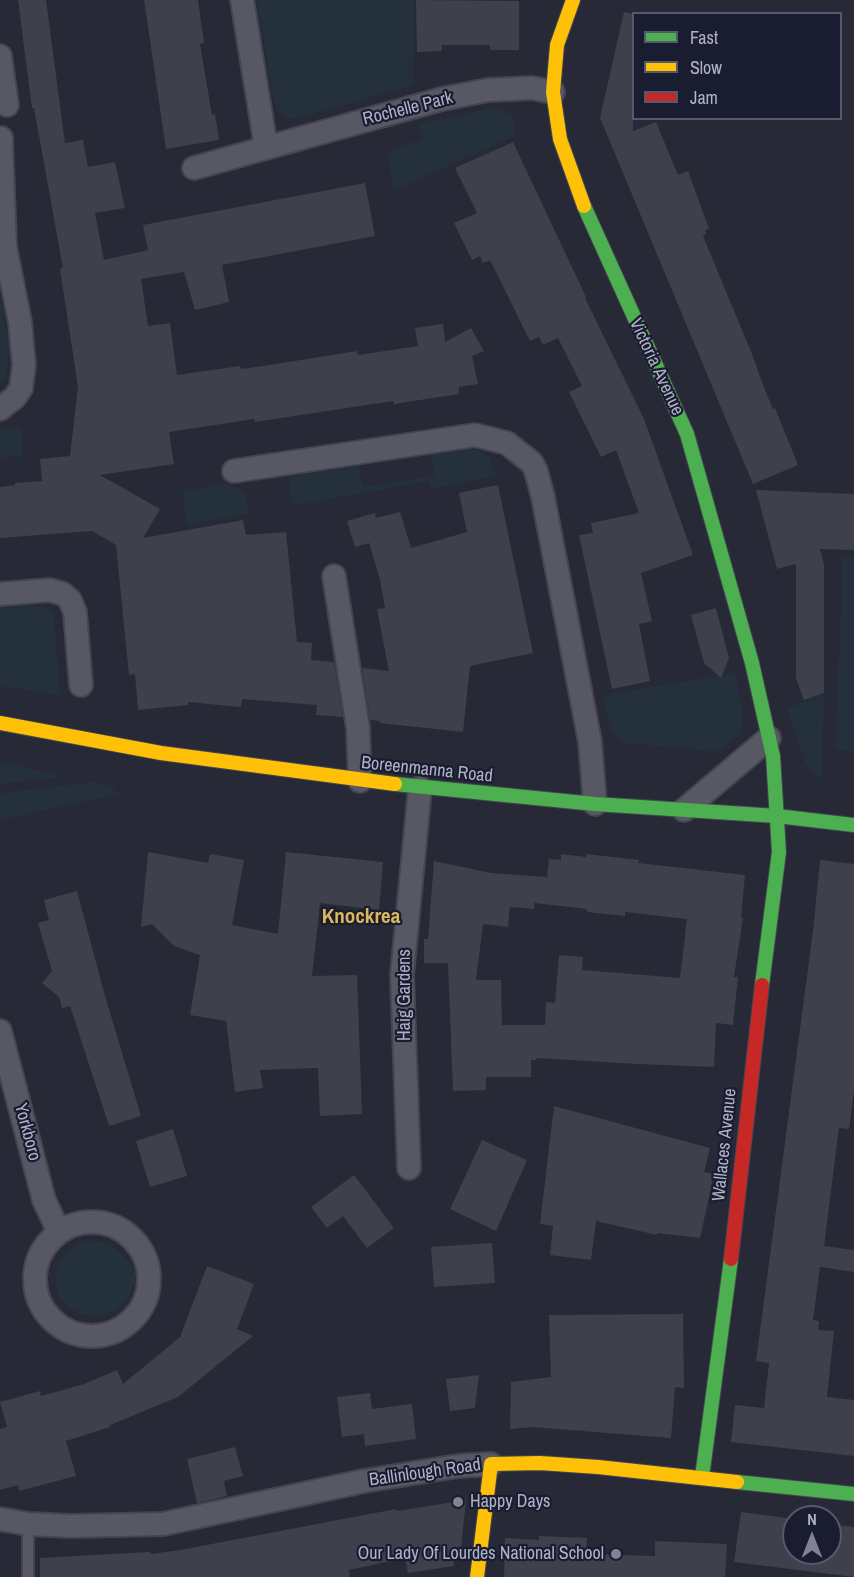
<!DOCTYPE html>
<style>
body{margin:0}
#map{position:relative;width:854px;height:1577px;overflow:hidden;background:#272936;font-family:"Archivo Narrow",sans-serif}
canvas{display:block}
.legend{position:absolute;left:632px;top:12px;width:210px;height:108px;box-sizing:border-box;background:#1a1c30;border:2px solid #56586d;margin:0;padding:8px 10px;list-style:none;font-size:18px;color:#b0b2c8}
.legend li{display:flex;align-items:center;gap:12px;height:30px}
.legend b{width:30px;border:2px solid #56586d}
.north{position:absolute;left:782px;top:1505px;width:60px;height:60px;box-sizing:border-box;background:#1a1c30;border:2px solid #56586d;border-radius:50%;rotate:0deg;font-size:16px;font-weight:700;line-height:24px;text-align:center;color:#b0b2c8}
.north::after{content:'';display:block;margin:auto;width:21px;height:27px;background:#808295;clip-path:polygon(50% 0,100% 100%,50% 72%,0 100%)}
</style>
<div id="map">
<canvas width="854" height="1577"></canvas>
<ul class="legend">
<li><b style="height:8px;background:#4caf50"></b>Fast</li>
<li><b style="height:8px;background:#ffc107"></b>Slow</li>
<li><b style="height:8px;background:#c62828"></b>Jam</li>
</ul>
<div class="north">N</div>
</div>
<script>
const ctx = document.querySelector('canvas').getContext('2d');
ctx.lineJoin = 'round';
function fillPath(path, color) { ctx.fillStyle = color; ctx.fill(path, 'evenodd'); }
const poly = rows => new Path2D(rows.map(r => 'M' + r).join(''));
function trace(path, color, width, dash) { ctx.strokeStyle = color; ctx.lineWidth = width; ctx.lineCap = dash ? 'butt' : 'round'; ctx.setLineDash(dash || []); ctx.stroke(path); }
function write(font, color, halo, rows, align = 'center') {
  ctx.font = font + ' "Archivo Narrow",sans-serif'; ctx.lineWidth = 4.5; ctx.setLineDash([]); ctx.textBaseline = 'middle'; ctx.strokeStyle = halo; ctx.fillStyle = color; for (const [text, x, y, turn = 0] of rows) {
    ctx.save(); ctx.translate(x, y); ctx.rotate((+turn || 0) * Math.PI / 180); ctx.textAlign = isNaN(turn) ? turn : align; if (halo) ctx.strokeText(text, 0, 0); ctx.fillText(text, 0, 0); ctx.restore();
  }
}
fillPath(poly([
 [257,0,414,0,413,85,302,117,289,118,284,116,278,111,273,98],
 [490,108,501,109,512,115,516,135,393,191,388,151,422,139,419,124],
 [0,294,10,348,8,366,5,377,0,384],
 [21,426,23,456,0,458,0,431],
 [468,448,483,452,490,458,496,476,431,489,429,481,187,525,182,492,222,483,240,489,244,493,250,512,292,506,289,485,291,478,296,475,359,466,363,487,434,476,431,455],
 [843,557,854,558,854,751,835,750],
 [24,606,39,606,54,614,60,696,0,685,0,608],
 [735,673,743,713,742,723,738,735,723,748,712,751,624,743,619,741,609,725,602,695],
 [824,695,822,778,814,775,805,762,787,708],
 [0,762,61,775,62,777,0,784],
 [94,782,110,785,118,794,0,820,0,795,7,792],
 [90,1241,102,1242,113,1247,126,1258,134,1268,136,1276,135,1284,124,1303,116,1310,106,1315,92,1316,79,1313,69,1307,60,1298,56,1286,55,1273,59,1261,67,1251,78,1244]
]), '#24313c');
fillPath(poly([
 [18,0,46,0,65,143,83,140,88,167,115,162,125,208,95,213,104,260,148,250,143,225,365,183,375,236,222,265,229,302,195,310,184,272,141,279,148,326,170,323,177,375,240,366,241,369,263,366,357,351,358,355,418,346,415,328,443,324,445,342,471,328,484,351,472,356,478,384,459,387,459,394,394,404,393,401,255,422,254,419,169,432,174,464,100,475,160,509,143,538,243,520,246,535,286,532,297,642,312,643,311,660,334,662,343,717,316,715,317,705,242,699,241,707,188,702,188,705,138,710,135,674,129,675,116,545,92,531,0,538,0,487,15,485,15,483,42,481,40,459,70,456,78,387,60,269,63,268,34,108,32,108],
 [144,0,198,0,204,43,200,44,212,115,215,114,219,140,166,149],
 [416,0,519,1,519,50,490,50,490,45,442,45,442,51,417,52],
 [624,12,633,14,633,131,656,122,678,175,688,171,709,229,705,230,706,234,703,236,752,354,763,385,773,409,775,408,798,465,753,484,600,118],
 [513,142,586,297,585,298,644,419,693,555,641,573,652,621,639,624,650,681,612,689,579,535,593,533,591,523,639,513,616,450,601,457,569,392,582,386,558,338,543,345,539,337,530,341,490,260,483,263,480,256,472,260,454,223,477,213,455,168],
 [498,485,533,653,470,666,463,732,380,723,380,721,370,720,362,668,389,671,377,609,385,608,380,580,369,543,355,547,347,521,375,513,376,518,400,512,411,548,467,532,459,493],
 [756,490,854,494,854,550,820,549,824,565,824,693,804,700,796,678,796,564,777,569],
 [716,608,729,658,721,678,704,663,691,615],
 [148,852,208,863,210,854,244,860,232,925,278,934,286,852,383,862,379,910,320,903,312,976,357,975,362,1114,320,1116,318,1068,260,1070,263,1088,235,1092,226,1021,190,1015,200,955,174,946,152,924,141,927],
 [561,854,586,857,586,854,639,860,638,863,745,875,741,918,743,918,734,977,738,977,733,1025,716,1023,714,1067,638,1064,536,1058,536,1060,531,1060,531,1077,486,1077,486,1090,453,1091,448,963,424,963,424,939,428,939,434,861,491,873,547,877,549,859,561,860],
 [534,903,587,909,587,912,625,916,625,912,687,919,680,978,582,970,583,957,559,955,555,1003,546,1002,545,1025,502,1025,501,980,476,980,483,924,508,927,510,907,534,909],
 [820,860,854,864,854,1090,849,1129,839,1128,824,1246,854,1250,854,1272,820,1267,813,1320,819,1321,818,1330,834,1331,827,1397,854,1400,854,1456,731,1442,735,1405,764,1408,769,1363,756,1361,813,931],
 [77,891,105,996,141,1116,109,1126,70,1006,62,1008,59,997,42,983,52,971,38,923,49,920,44,900],
 [554,1106,710,1148,704,1172,714,1174,700,1238,657,1233,657,1235,596,1221,591,1260,550,1255,553,1226,540,1224],
 [173,1129,187,1176,150,1187,136,1141],
 [482,1140,527,1160,496,1231,450,1209],
 [354,1175,394,1228,367,1248,343,1216,327,1228,311,1207],
 [492,1243,495,1283,434,1287,431,1247],
 [207,1266,254,1284,237,1329,253,1336,178,1397,110,1425,110,1427,66,1441,76,1476,19,1491,18,1485,0,1490,0,1429,7,1427,0,1402,40,1391,41,1396,84,1384,117,1370,123,1384,180,1337],
 [683,1314,684,1388,675,1387,671,1438,532,1427,510,1429,511,1382,551,1377,549,1315],
 [479,1375,475,1408,450,1411,446,1379],
 [370,1393,372,1409,412,1404,416,1439,365,1446,364,1434,342,1437,337,1397],
 [235,1447,243,1476,224,1481,227,1496,197,1503,187,1459],
 [466,1500,460,1558,453,1558,454,1566,408,1573,405,1558,349,1570,350,1577,40,1577,40,1558,150,1552,151,1554,180,1550,396,1509,397,1511],
 [741,1512,794,1519,794,1553,830,1553,830,1524,854,1527,854,1577,734,1562],
 [539,1536,587,1538,586,1554,655,1556,655,1541,727,1544,725,1577,504,1577,505,1538,539,1540]
]), '#3e404c');
const lane = poly([
 [28,1577,28,1524]
]);
const street = poly([
 [242,0,266,147],
 [0,56,7,105],
 [194,168,442,99,488,90,532,88,553,92],
 [0,409,15,397,21,388,24,365,20,322,5,247,1,138],
 [234,471,475,435,507,443,532,463,536,471,543,497,590,742,595,804],
 [334,576,358,728,360,781],
 [0,594,50,590,63,594,70,600,75,612,81,685],
 [684,810,769,738],
 [0,1031,44,1200,59,1232],
 [409,1168,402,975,420,788],
 '35 1279a57 57 0 1 1 114 0a57 57 0 1 1-114 0Z',
 [0,1519,28,1524,71,1526,163,1524,364,1481,458,1466,491,1464]
]);
const fast = poly([
 [584,206,687,434,752,663,773,756,779,852,762,985],
 [395,784,595,804,777,816,854,825],
 [702,1477,731,1259],
 [737,1482,854,1494]
]);
const slow = poly([
 [573,0,557,45,553,92,560,139,584,206],
 [0,723,161,753,395,784],
 [477,1577,491,1464,540,1463,598,1467,737,1482]
]);
const jam = poly([
 [731,1259,762,985]
]);
trace(lane, '#43454f', 14);
trace(street, '#43454f', 26);
trace(fast, '#43454f', 16);
trace(slow, '#43454f', 16);
trace(jam, '#43454f', 16);
trace(lane, '#575864', 10);
trace(street, '#575864', 22);
trace(fast, '#4caf50', 14);
trace(slow, '#ffc107', 14);
trace(jam, '#c62828', 14);
for (const [x, y, r, color] of [
 [458,1502,6,"#808295"],
 [616,1554,6,"#808295"]
]) { const dot = new Path2D(); dot.arc(x, y, r, 0, 2 * Math.PI); ctx.fillStyle = color; ctx.fill(dot); trace(dot, '#1a1c30', 2); }
write('18px', '#b0b2c8', '#1a1c30', [
 ["Rochelle Park",408,109,-14],
 ["Victoria Avenue",656,367,65],
 ["Boreenmanna Road",427,770,6],
 ["Haig Gardens",405,995,-90],
 ["Yorkboro",27,1132,75],
 ["Wallaces Avenue",725,1145,-84],
 ["Ballinlough Road",425,1473,-8]
]);
write('18px', '#b0b2c8', '#1a1c30', [
 ["Happy Days",470,1502],
 ["Our Lady Of Lourdes National School",604,1554,"right"]
], 'left');
write('bold 21px', '#dab859', '#1a1c30', [
 ["Knockrea",361,917]
]);
</script>
